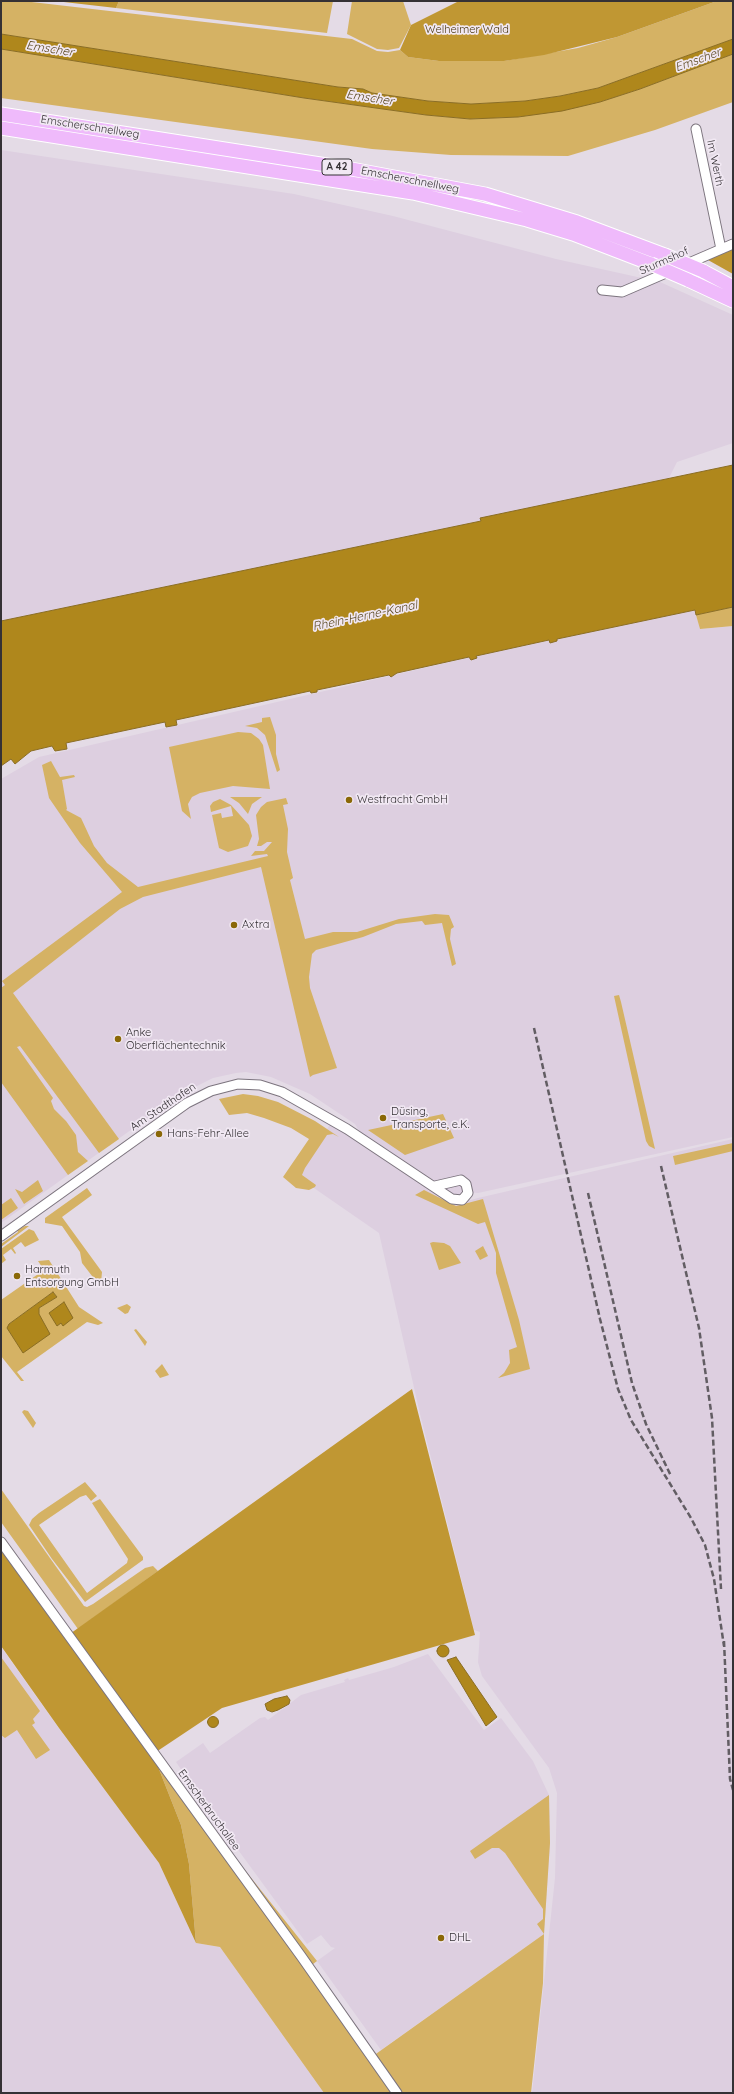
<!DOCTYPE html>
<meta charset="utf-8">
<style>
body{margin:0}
#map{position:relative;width:734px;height:2094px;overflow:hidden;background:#e4dbe6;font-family:Quicksand,sans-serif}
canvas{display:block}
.frame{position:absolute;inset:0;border:2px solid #353135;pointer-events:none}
</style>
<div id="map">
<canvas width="734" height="2094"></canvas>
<div class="frame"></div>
</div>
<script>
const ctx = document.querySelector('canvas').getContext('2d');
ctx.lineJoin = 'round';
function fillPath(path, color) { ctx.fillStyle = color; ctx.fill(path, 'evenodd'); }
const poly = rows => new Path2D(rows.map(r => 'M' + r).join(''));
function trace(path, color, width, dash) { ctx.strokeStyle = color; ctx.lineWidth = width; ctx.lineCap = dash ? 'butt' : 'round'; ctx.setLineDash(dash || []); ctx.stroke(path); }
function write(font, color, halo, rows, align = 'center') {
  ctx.font = font + ' Quicksand,sans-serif'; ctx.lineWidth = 3.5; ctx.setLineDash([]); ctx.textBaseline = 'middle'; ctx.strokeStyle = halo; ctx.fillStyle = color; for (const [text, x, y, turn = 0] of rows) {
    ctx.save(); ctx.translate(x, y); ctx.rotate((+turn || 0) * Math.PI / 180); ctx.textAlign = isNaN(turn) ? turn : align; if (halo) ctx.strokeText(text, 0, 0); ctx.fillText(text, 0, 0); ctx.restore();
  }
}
fillPath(poly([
 [1,150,294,194,393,216,556,259,660,282,733,315,733,443,677,462,669,478,481,521,1,621],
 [695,610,700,629,733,626,733,1137,478,1193,467,1192,457,1198,361,1134,355,1124,310,1094,271,1077,246,1072,236,1073,213,1078,181,1094,1,1223,1,779,39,757,476,656],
 [332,1121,426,1184,429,1189,457,1204,478,1198,733,1139,733,2093,532,2093,555,1878,557,1793,549,1768,482,1676,478,1662,480,1632,474,1630,420,1414,379,1233,298,1177],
 [1,1647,58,1727,159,1863,196,1943,220,1947,324,2093,1,2093],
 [428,1654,484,1730,501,1718,533,1761,549,1795,550,1843,544,1934,381,2050,317,1961,335,1948,331,1947,321,1935,307,1944,203,1802,205,1800,199,1791,197,1793,176,1762,203,1743,210,1753,260,1718,265,1717,268,1720,301,1695,345,1682,344,1680,348,1678,349,1680,394,1667]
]), '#ddcfe0');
fillPath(poly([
 [1,1,23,1,352,39,377,51,388,52,400,50,408,57,439,61,504,61,578,48,617,37,717,1,733,1,733,39,598,88,560,96,525,101,471,104,428,101,372,93,363,89,338,87,1,34],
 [119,1,333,1,327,33,116,8],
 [352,1,403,1,411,25,399,48,388,50,377,49,347,34],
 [1,49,304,98,426,115,470,119,518,117,600,102,640,89,733,54,733,102,655,130,568,156,451,155,372,149,1,98],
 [733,607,733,626,700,629,696,615],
 [270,717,276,735,276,754,280,770,277,772,265,735,257,728,245,726,262,722,262,718],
 [238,732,251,733,259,739,263,745,270,789,233,786,200,793,192,797,188,804,191,819,182,811,169,747],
 [51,761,60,777,74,775,75,777,62,780,67,809,66,810,81,818,94,846,107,863,138,887,268,856,267,854,251,856,255,851,264,851,272,842,267,842,261,846,257,846,259,839,256,815,261,807,267,802,286,798,288,804,283,805,288,829,287,852,293,878,290,880,305,939,333,932,357,932,399,919,435,914,449,915,454,927,451,929,450,939,456,964,452,966,442,923,425,925,422,921,396,924,363,937,316,950,312,954,309,977,310,988,337,1068,313,1075,310,1077,261,867,143,897,120,909,13,993,119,1139,99,1153,20,1046,17,1047,53,1098,51,1101,54,1109,66,1121,76,1135,78,1152,88,1161,68,1175,1,1082,1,988,5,985,2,981,122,892,80,843,49,798,42,765],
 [230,797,262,797,252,804,248,814,239,803],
 [220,799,231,805,249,825,252,836,248,846,228,852,219,848,212,815,221,813,222,818,233,816,231,806,211,812,210,806,213,802],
 [619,995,621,1002,655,1149,649,1146,646,1141,614,996],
 [243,1094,258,1096,278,1102,315,1121,339,1137,333,1134,327,1135,305,1168,302,1175,316,1185,315,1187,309,1190,296,1188,283,1177,309,1139,291,1128,264,1118,247,1113,229,1115,219,1099],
 [443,1114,454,1138,405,1155,368,1130],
 [733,1143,733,1151,675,1165,673,1156],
 [38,1180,43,1191,24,1204,15,1189,22,1192],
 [87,1188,92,1195,62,1217,102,1272,101,1283,99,1285,82,1263,80,1252,62,1226,45,1223,45,1218],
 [424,1190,456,1206,483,1199,519,1320,530,1369,498,1378,504,1373,510,1363,509,1350,517,1347,496,1273,496,1253,485,1222,478,1224,415,1195],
 [11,1198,18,1208,1,1220,1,1205],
 [25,1226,29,1226,1,1247,1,1244,18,1232,17,1230],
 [29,1229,34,1231,39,1240,25,1247,21,1242,13,1248,16,1253,15,1254,11,1249,3,1255,6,1260,1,1264,1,1249],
 [433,1242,444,1243,450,1246,461,1263,439,1270,430,1243],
 [483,1246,488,1256,480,1260,475,1251],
 [49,1260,79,1307,103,1323,98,1325,87,1322,17,1372,24,1381,21,1381,1,1356,1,1300,44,1270,38,1261],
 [53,1292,57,1297,39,1308,39,1314,9,1324],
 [127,1304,131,1307,128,1313,125,1314,117,1308],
 [136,1329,147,1342,145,1346,134,1330],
 [162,1364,169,1375,160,1378,155,1371],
 [24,1410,28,1411,36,1423,33,1428,22,1412],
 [85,1482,97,1496,91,1501,86,1495,80,1497,39,1525,87,1593,127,1563,128,1559,92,1503,100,1499,143,1557,143,1560,85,1602,52,1559,29,1525,32,1519,39,1513],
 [1,1489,84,1606,87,1607,93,1604,145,1568,153,1566,158,1571,78,1629,1,1522],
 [1,1657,40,1711,33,1719,35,1723,32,1725,50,1750,36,1759,17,1730,5,1738,1,1735],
 [153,1754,317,1961,308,1968,373,2056,544,1934,537,1924,543,1919,543,1909,505,1853,499,1848,492,1848,475,1859,470,1851,549,1795,550,1843,544,1934,543,1983,531,2093,324,2093,220,1947,196,1943,189,1864,181,1825]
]), '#d5b264');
fillPath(poly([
 [55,1,119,1,116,8],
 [459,1,717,1,617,37,544,55,504,61,439,61,408,57,400,50,411,25],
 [733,248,733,274,708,260],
 [412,1389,475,1635,222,1708,153,1754,181,1825,189,1864,196,1943,159,1863,59,1728,1,1646,1,1546,67,1636]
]), '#c09733');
const water = poly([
 [1,34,338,87,363,89,372,93,428,101,471,104,525,101,560,96,598,88,733,39,733,54,640,89,600,102,562,111,518,117,470,119,426,115,304,98,1,49,1,34],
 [733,465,733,607,696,615,695,610,557,639,557,641,550,643,549,640,476,656,477,658,471,660,469,657,397,673,391,677,389,675,317,690,317,692,311,693,310,691,176,720,177,725,166,727,165,722,66,743,67,749,55,751,52,746,31,751,15,764,11,759,1,766,1,621,481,521,480,518,733,465],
 [53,1292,57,1297,39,1308,39,1314,50,1334,23,1353,7,1328,9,1324,53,1292],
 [64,1302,73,1318,63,1326,61,1323,57,1326,49,1313,64,1302],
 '437 1651a6 6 0 1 1 12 0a6 6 0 1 1-12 0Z',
 [456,1657,497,1717,486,1726,447,1660,456,1657],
 [287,1696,290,1700,289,1704,278,1710,272,1712,267,1710,265,1704,274,1699,287,1696],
 '207.5 1722a5.5 5.5 0 1 1 11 0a5.5 5.5 0 1 1-11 0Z'
]);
fillPath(water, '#af871c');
trace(water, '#8a6d24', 1);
const minor = poly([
 [696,129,721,249],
 [602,290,622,292,733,244],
 [1,1236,187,1103,211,1091,238,1084,260,1085,282,1092,347,1129,452,1199,462,1200,468,1193,466,1184,461,1180,435,1186],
 [1,1542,301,1956,397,2093]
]);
const highway = poly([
 [1,114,346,168,485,194,577,222,665,255],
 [1,128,413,193,527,220,573,234,651,264],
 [703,271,733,287],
 [688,280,733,301]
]);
trace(minor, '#7c747e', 11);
trace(highway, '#fff', 15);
trace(minor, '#fff', 9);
trace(highway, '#efbafb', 13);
trace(poly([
 [534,1028,600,1319,618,1389,631,1420,691,1518,705,1545,714,1579,724,1646],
 [661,1166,699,1328,712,1418,721,1589],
 [588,1193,632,1383,646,1424,671,1476],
 [724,1641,730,1779,733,1790]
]), '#625d63', 2.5, [6, 3]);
const highwayBridge = poly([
 [665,255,703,271],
 [651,264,688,280]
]);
trace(highwayBridge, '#fff', 15, []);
trace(highwayBridge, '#efbafb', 13);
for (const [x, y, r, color] of [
 [349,800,4,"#8a6807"],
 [234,925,4,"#8a6807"],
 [118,1039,4,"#8a6807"],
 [383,1118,4,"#8a6807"],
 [159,1134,4,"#8a6807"],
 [17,1276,4,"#8a6807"],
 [441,1938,4,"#8a6807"]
]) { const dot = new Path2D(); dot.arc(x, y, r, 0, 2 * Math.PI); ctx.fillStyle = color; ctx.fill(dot); trace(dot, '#f1e8f3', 1.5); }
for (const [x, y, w] of [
 [337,167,30]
]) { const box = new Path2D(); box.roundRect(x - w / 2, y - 8, w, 16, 3); ctx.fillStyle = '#f1e8f3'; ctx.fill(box); trace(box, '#353135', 1); }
write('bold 10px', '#353135', null, [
 ["A 42",337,167]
]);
write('11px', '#4b3910', '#f1e8f3', [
 ["Welheimer Wald",467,30]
]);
write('11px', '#353135', '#f1e8f3', [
 ["Emscherschnellweg",90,127,9],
 ["Im Werth",715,163,78],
 ["Emscherschnellweg",410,180,11],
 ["Sturmshof",664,261,-24],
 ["Am Stadthafen",163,1107,-34],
 ["Emscherbruchallee",209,1810,54]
]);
write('11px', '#353135', '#f1e8f3', [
 ["Westfracht GmbH",357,800],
 ["Axtra",242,925],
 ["Anke",126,1033],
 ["Oberflächentechnik",126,1046],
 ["Düsing,",391,1112],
 ["Transporte, e.K.",391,1125],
 ["Hans-Fehr-Allee",167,1134],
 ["Harmuth",25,1270],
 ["Entsorgung GmbH",25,1283],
 ["DHL",449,1938]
], 'left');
write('italic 12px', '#5c4a23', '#f1e8f3', [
 ["Emscher",50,49,9],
 ["Emscher",698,60,-20],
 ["Emscher",370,98,9],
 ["Rhein-Herne-Kanal",365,616,-12]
]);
</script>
